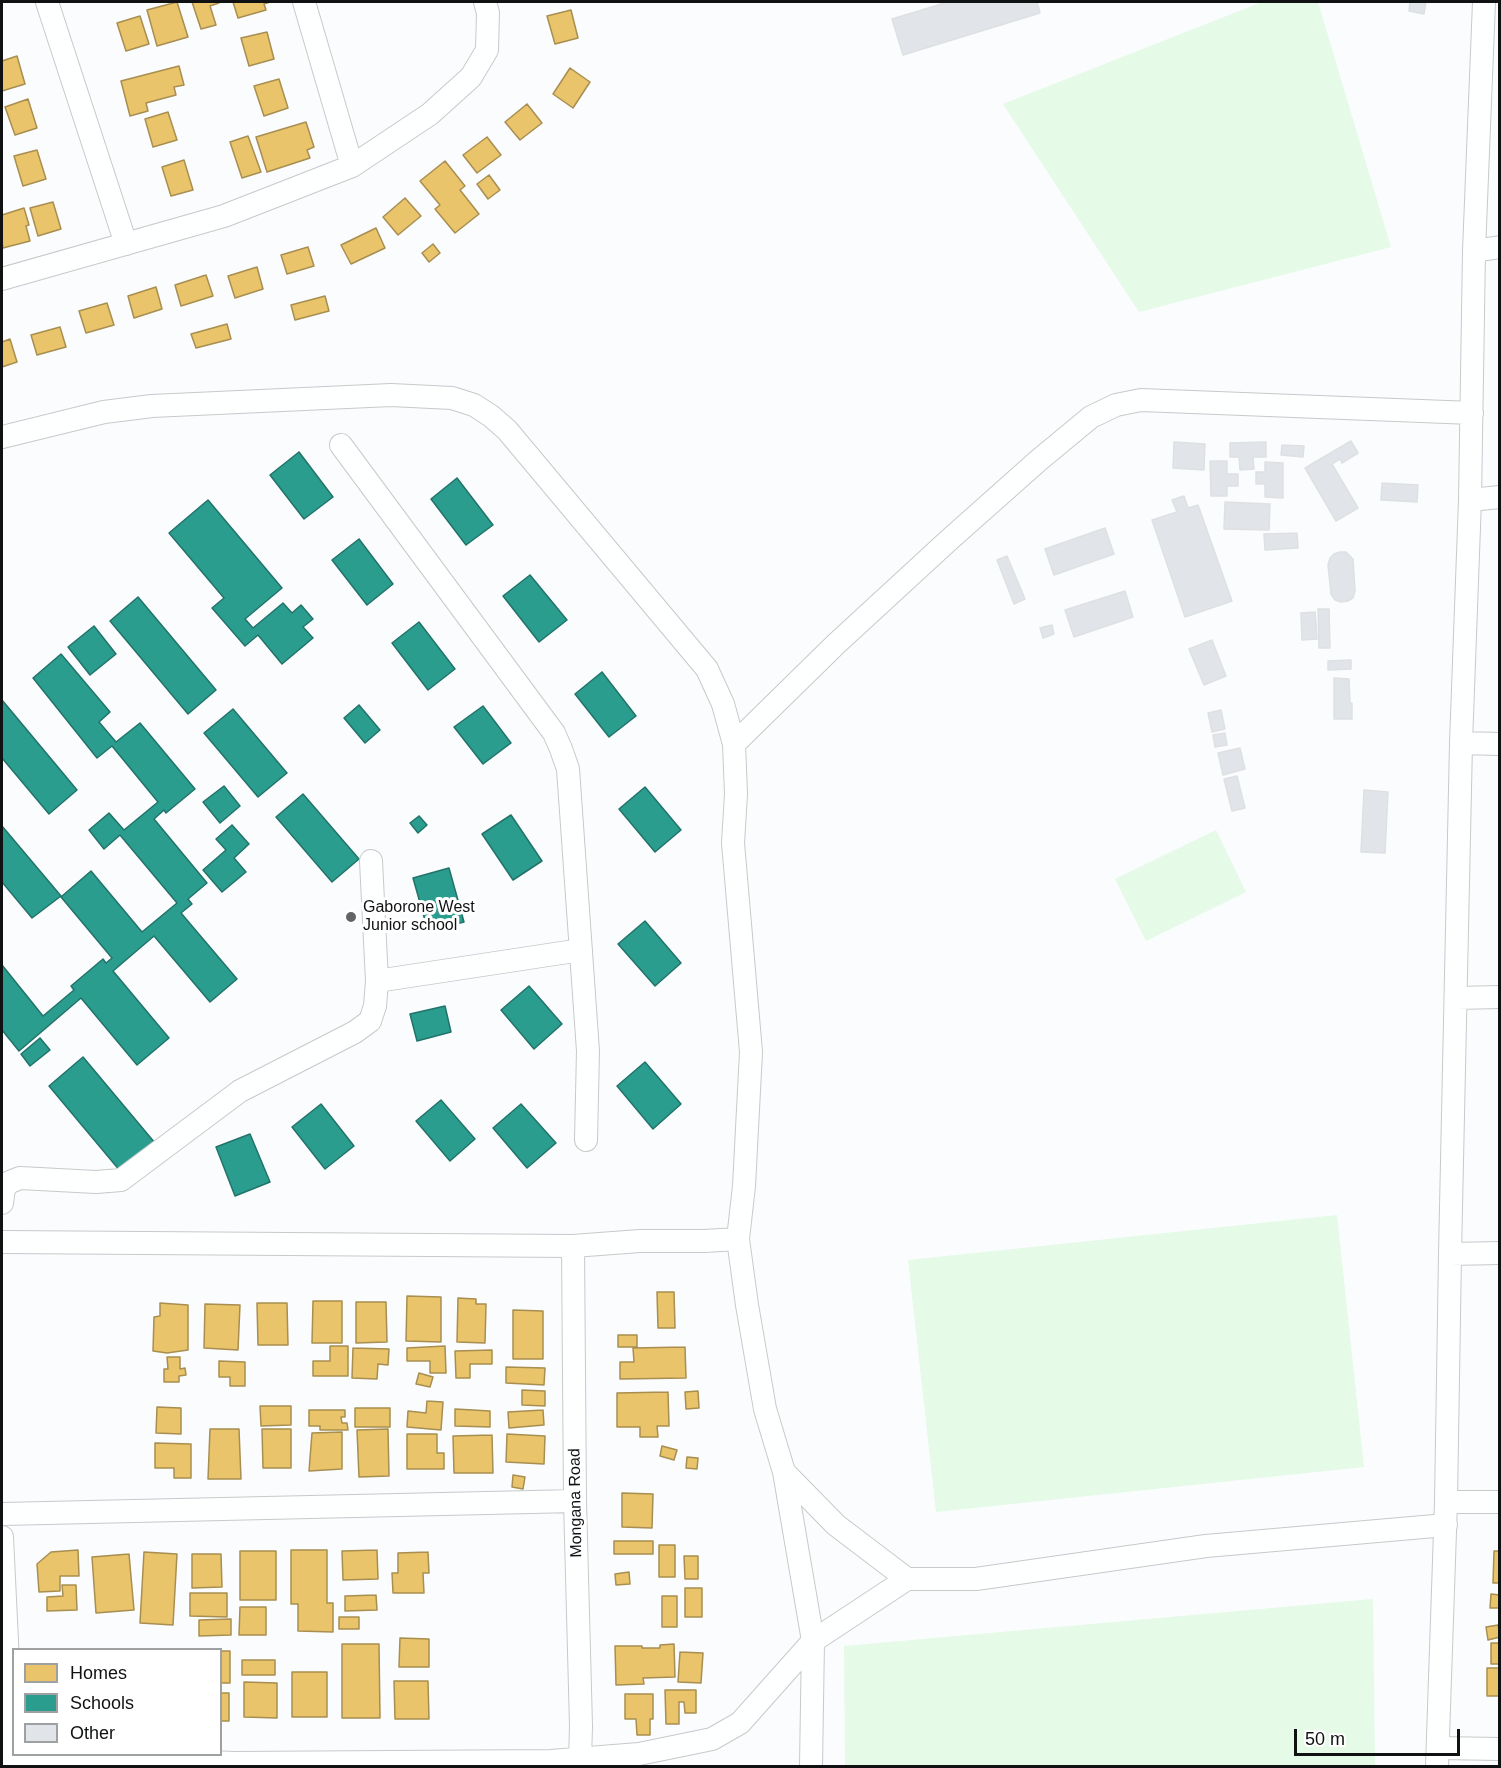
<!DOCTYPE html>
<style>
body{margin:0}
#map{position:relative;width:1501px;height:1768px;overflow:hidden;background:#fafcfe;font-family:Helvetica,sans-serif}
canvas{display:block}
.frame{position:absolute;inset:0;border:3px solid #101113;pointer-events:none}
.legend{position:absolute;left:12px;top:1648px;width:210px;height:108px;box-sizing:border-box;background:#fff;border:2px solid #9fa0a1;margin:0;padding:8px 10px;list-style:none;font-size:18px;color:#101113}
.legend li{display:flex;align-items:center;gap:12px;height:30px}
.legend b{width:30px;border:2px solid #9fa0a1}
.scale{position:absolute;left:1294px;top:1729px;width:166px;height:27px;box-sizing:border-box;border:3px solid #101113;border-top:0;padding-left:8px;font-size:18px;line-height:21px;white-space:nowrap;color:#101113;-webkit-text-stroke:4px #fff;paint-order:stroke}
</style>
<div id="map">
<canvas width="1501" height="1768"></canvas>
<div class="frame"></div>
<ul class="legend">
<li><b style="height:16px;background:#e9c46a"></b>Homes</li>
<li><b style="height:16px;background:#2a9d8f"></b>Schools</li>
<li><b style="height:16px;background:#e1e4e8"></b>Other</li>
</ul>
<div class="scale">50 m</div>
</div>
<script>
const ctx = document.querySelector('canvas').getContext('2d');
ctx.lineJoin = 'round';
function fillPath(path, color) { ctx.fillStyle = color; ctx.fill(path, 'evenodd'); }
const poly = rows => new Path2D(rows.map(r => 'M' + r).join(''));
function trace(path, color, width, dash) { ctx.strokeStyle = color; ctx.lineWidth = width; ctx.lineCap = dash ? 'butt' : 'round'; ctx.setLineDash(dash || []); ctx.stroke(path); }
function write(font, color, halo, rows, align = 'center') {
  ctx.font = font + ' Helvetica,sans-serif'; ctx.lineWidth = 6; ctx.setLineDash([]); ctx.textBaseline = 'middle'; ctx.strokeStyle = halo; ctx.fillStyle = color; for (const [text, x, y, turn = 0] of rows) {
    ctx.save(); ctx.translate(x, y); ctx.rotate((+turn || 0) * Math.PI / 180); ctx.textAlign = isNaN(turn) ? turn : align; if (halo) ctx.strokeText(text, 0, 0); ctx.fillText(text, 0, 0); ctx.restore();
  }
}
fillPath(poly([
 [1262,2,1318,2,1391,247,1139,312,1003,104],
 [1216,830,1246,892,1146,941,1115,879],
 [1337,1215,1364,1467,936,1512,908,1260],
 [1373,1599,1375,1766,845,1766,844,1646]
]), '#e5fae7');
const homes = poly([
 [177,2,188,37,157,46,147,10,177,2],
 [192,2,218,2,219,3,210,6,216,25,201,29,192,2],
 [233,2,270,2,264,4,266,10,238,18,233,2],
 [571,10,578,38,555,44,547,16,571,10],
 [140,16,149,44,126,51,117,23,140,16],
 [267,32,274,59,249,66,241,38,267,32],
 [17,56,25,84,2,91,2,61,17,56],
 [179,66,184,85,174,87,176,95,146,103,148,111,130,116,121,81,179,66],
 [570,68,590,82,573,108,553,94,570,68],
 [279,79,288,108,264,116,254,86,279,79],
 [28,99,37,128,15,135,5,107,28,99],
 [527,104,542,123,520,140,505,122,527,104],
 [168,112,177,140,153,147,145,119,168,112],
 [306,122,314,147,307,150,310,158,267,172,256,137,306,122],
 [248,136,261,172,242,178,230,142,248,136],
 [487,137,501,155,477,173,463,155,487,137],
 [37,150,46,179,23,186,14,156,37,150],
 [184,160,193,190,171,196,162,167,184,160],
 [445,161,465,186,460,190,479,214,455,233,435,209,440,205,420,181,445,161],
 [489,175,500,190,488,199,477,184,489,175],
 [405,198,421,216,398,235,383,217,405,198],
 [53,202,61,229,38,236,30,208,53,202],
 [24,208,29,225,26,226,30,241,3,248,2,242,2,215,24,208],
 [376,228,385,248,351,264,341,245,376,228],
 [433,244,440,253,429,262,422,253,433,244],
 [308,247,314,266,287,274,281,255,308,247],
 [257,267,263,289,235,298,228,276,257,267],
 [206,275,213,296,181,306,175,285,206,275],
 [156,287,162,309,134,318,128,296,156,287],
 [325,296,329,311,295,320,291,305,325,296],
 [107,303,114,325,86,333,79,311,107,303],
 [227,324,231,339,196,348,191,334,227,324],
 [60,327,66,347,37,355,31,335,60,327],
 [10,339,17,362,2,367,2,342,10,339],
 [657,1292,674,1292,675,1328,658,1328,657,1292],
 [407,1296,441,1297,441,1342,406,1341,407,1296],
 [458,1298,476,1299,476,1304,486,1304,485,1343,457,1342,458,1298],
 [313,1301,342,1301,342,1343,312,1343,313,1301],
 [356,1302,386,1302,387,1342,356,1343,356,1302],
 [160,1303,188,1305,188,1350,167,1353,153,1351,154,1317,160,1316,160,1303],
 [257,1303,287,1303,288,1345,258,1345,257,1303],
 [205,1304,240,1305,238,1350,204,1348,205,1304],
 [513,1310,543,1311,543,1359,513,1359,513,1310],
 [618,1335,637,1335,637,1347,618,1347,618,1335],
 [330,1346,348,1346,348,1376,313,1376,313,1361,330,1361,330,1346],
 [445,1346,446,1373,430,1373,430,1361,407,1361,407,1348,445,1346],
 [685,1347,686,1378,620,1379,620,1362,634,1362,633,1348,685,1347],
 [353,1348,389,1349,388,1365,378,1364,377,1379,352,1378,353,1348],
 [492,1350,492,1364,470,1364,470,1378,456,1378,455,1351,492,1350],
 [167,1357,180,1357,180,1369,185,1368,186,1375,179,1376,179,1382,164,1382,164,1369,168,1369,167,1357],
 [219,1361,245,1362,245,1386,230,1386,230,1377,219,1377,219,1361],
 [506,1367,545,1368,544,1385,506,1383,506,1367],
 [419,1373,433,1377,430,1387,416,1384,419,1373],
 [522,1390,545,1391,545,1406,522,1405,522,1390],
 [698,1391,699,1408,686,1409,685,1392,698,1391],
 [668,1392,669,1426,657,1426,658,1437,640,1437,640,1427,617,1427,617,1393,668,1392],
 [427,1401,443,1402,441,1430,407,1427,408,1411,426,1413,427,1401],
 [260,1406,291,1406,291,1425,261,1426,260,1406],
 [157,1407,181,1408,181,1434,156,1433,157,1407],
 [355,1408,390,1408,390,1427,355,1427,355,1408],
 [455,1409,490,1411,490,1427,455,1426,455,1409],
 [309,1410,345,1410,345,1417,341,1417,342,1423,347,1423,348,1430,320,1430,320,1426,309,1426,309,1410],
 [543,1410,544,1425,509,1428,508,1412,543,1410],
 [210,1429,239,1429,241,1479,208,1479,210,1429],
 [262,1429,291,1429,291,1468,263,1468,262,1429],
 [388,1429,389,1476,359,1477,357,1430,388,1429],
 [342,1432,342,1469,309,1471,312,1433,342,1432],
 [407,1434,437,1434,437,1453,444,1453,444,1469,407,1469,407,1434],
 [507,1434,545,1436,544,1464,506,1462,507,1434],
 [492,1435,493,1473,454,1473,453,1436,492,1435],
 [155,1443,191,1444,191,1478,174,1478,174,1468,155,1468,155,1443],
 [662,1446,677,1450,674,1460,660,1456,662,1446],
 [687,1457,698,1458,697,1469,686,1468,687,1457],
 [513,1475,525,1477,523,1489,512,1487,513,1475],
 [622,1493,653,1494,652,1528,622,1527,622,1493],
 [614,1541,653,1541,653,1554,614,1554,614,1541],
 [659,1545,675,1545,675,1577,659,1577,659,1545],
 [78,1550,79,1576,60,1576,60,1591,39,1592,37,1564,51,1552,78,1550],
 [291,1550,327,1550,327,1603,333,1603,333,1632,298,1631,298,1604,291,1604,291,1550],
 [377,1550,378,1579,343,1580,342,1551,377,1550],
 [240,1551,276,1551,276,1600,240,1600,240,1551],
 [1494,1551,1500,1551,1500,1583,1493,1583,1494,1551],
 [144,1552,177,1554,173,1625,140,1623,144,1552],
 [428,1552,429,1573,423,1573,424,1593,393,1593,392,1573,398,1573,398,1553,428,1552],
 [129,1554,134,1610,96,1613,92,1557,129,1554],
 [192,1554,221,1554,222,1587,192,1588,192,1554],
 [684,1556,698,1556,698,1579,685,1579,684,1556],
 [629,1572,630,1584,616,1585,615,1574,629,1572],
 [62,1585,76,1585,77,1610,47,1611,47,1597,63,1596,62,1585],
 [685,1588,702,1588,702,1617,685,1617,685,1588],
 [190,1593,227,1593,227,1617,190,1616,190,1593],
 [1491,1594,1500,1595,1500,1608,1490,1608,1491,1594],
 [376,1595,377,1610,345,1611,345,1596,376,1595],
 [662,1596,677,1596,677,1627,662,1627,662,1596],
 [240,1607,266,1607,266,1635,239,1635,240,1607],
 [339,1617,359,1617,359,1629,339,1629,339,1617],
 [231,1619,231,1635,199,1636,199,1620,231,1619],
 [1498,1625,1500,1637,1488,1640,1486,1627,1498,1625],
 [400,1638,429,1639,429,1667,399,1667,400,1638],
 [1491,1643,1500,1643,1500,1664,1491,1664,1491,1643],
 [342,1644,379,1644,380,1718,342,1718,342,1644],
 [674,1644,675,1677,643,1678,644,1684,616,1685,615,1646,642,1646,642,1648,660,1648,660,1645,674,1644],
 [220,1651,230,1651,230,1683,220,1683,220,1651],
 [680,1652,703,1653,701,1683,678,1682,680,1652],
 [242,1660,275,1660,275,1675,242,1675,242,1660],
 [1487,1668,1500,1668,1500,1696,1487,1696,1487,1668],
 [292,1672,327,1672,327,1717,292,1717,292,1672],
 [394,1681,428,1681,429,1719,395,1719,394,1681],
 [244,1682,277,1683,277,1718,244,1717,244,1682],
 [665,1690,696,1690,696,1713,685,1713,684,1702,679,1702,679,1724,666,1724,665,1690],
 [220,1693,229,1693,229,1721,220,1721,220,1693],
 [625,1694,653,1694,653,1719,650,1719,650,1735,637,1735,636,1719,625,1719,625,1694]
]);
fillPath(homes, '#e9c46a');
trace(homes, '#a88e50', 1.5);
const schools = poly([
 [299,452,333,497,304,519,270,475,299,452],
 [457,478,493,525,466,545,431,499,457,478],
 [208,500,282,588,245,619,253,628,283,603,292,613,301,605,313,619,303,627,313,638,282,664,258,635,245,646,212,608,224,598,169,533,208,500],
 [359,539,393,584,367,605,332,560,359,539],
 [530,575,567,620,539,642,503,596,530,575],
 [138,597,216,690,188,714,110,621,138,597],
 [419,622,455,669,428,690,392,643,419,622],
 [94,626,116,654,90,675,68,647,94,626],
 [61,654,110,712,99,722,116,742,140,723,195,789,166,813,164,810,154,819,207,883,188,899,192,904,181,913,237,979,210,1002,154,936,113,971,169,1038,137,1065,81,998,19,1051,2,1030,2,965,43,1016,74,990,71,986,103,959,106,963,112,958,61,897,91,871,142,932,177,903,120,835,104,849,89,830,109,813,124,830,158,802,112,746,97,758,33,678,61,654],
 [602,672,636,716,609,737,575,694,602,672],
 [2,700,77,790,49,814,2,758,2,700],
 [359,705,380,730,365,743,344,718,359,705],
 [483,706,511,743,483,764,454,727,483,706],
 [233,709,287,773,258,797,204,733,233,709],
 [224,786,240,806,220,823,203,802,224,786],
 [645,787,681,830,655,852,619,809,645,787],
 [303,794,359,859,332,882,276,817,303,794],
 [511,815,542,861,513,880,482,834,511,815],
 [419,816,427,825,418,833,410,823,419,816],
 [232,825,249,844,234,858,246,872,222,892,203,870,226,850,216,839,232,825],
 [2,826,61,896,32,918,2,882,2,826],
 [449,868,464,922,428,931,413,878,449,868],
 [645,921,681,963,655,986,618,944,645,921],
 [529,986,562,1024,534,1049,501,1010,529,986],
 [445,1006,451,1032,417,1041,410,1014,445,1006],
 [40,1038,50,1050,30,1066,21,1054,40,1038],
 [83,1057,155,1143,121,1172,49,1086,83,1057],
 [645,1062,681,1104,653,1129,617,1086,645,1062],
 [441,1100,475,1139,450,1161,416,1121,441,1100],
 [321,1104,354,1146,325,1169,292,1127,321,1104],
 [521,1104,556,1143,527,1168,493,1128,521,1104],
 [250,1134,270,1182,235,1196,216,1147,250,1134]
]);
fillPath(schools, '#2a9d8f');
trace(schools, '#22736a', 1.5);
const building = poly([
 [948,2,1037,2,1040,13,903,55,892,19,948,2],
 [1410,2,1426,2,1424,14,1409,11,1410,2],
 [1351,441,1358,453,1342,463,1340,459,1332,464,1358,508,1336,521,1305,468,1351,441],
 [1174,442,1205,444,1204,470,1173,468,1174,442],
 [1266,442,1266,457,1253,457,1254,469,1240,470,1239,457,1230,457,1230,443,1266,442],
 [1282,445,1304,446,1303,457,1281,455,1282,445],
 [1210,461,1227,461,1227,474,1238,474,1238,486,1227,486,1227,496,1211,496,1210,461],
 [1265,462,1283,463,1283,498,1265,497,1265,484,1256,484,1256,472,1265,472,1265,462],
 [1382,483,1418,485,1417,502,1381,500,1382,483],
 [1184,496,1188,508,1198,505,1232,601,1185,617,1152,520,1177,512,1172,500,1184,496],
 [1225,502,1270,504,1269,530,1224,529,1225,502],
 [1105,528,1114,554,1054,575,1045,549,1105,528],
 [1297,533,1298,548,1265,550,1264,534,1297,533],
 [1340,552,1346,552,1353,559,1355,591,1353,598,1348,601,1341,602,1335,600,1331,594,1328,565,1330,558,1334,554,1340,552],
 [1007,556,1025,599,1014,604,997,560,1007,556],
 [1125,591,1133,617,1074,637,1065,610,1125,591],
 [1318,609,1329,609,1330,648,1319,648,1318,609],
 [1315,612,1317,639,1302,640,1301,613,1315,612],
 [1052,625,1054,634,1043,638,1040,628,1052,625],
 [1212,640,1226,676,1204,685,1189,649,1212,640],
 [1351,660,1351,669,1328,670,1328,661,1351,660],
 [1334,678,1349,679,1350,703,1352,703,1352,719,1334,719,1334,678],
 [1221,710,1225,729,1212,732,1208,713,1221,710],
 [1225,733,1227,745,1215,747,1213,735,1225,733],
 [1240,748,1245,769,1223,775,1218,753,1240,748],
 [1237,776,1245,808,1232,811,1224,779,1237,776],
 [1364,790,1388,792,1385,853,1361,852,1364,790]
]);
fillPath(building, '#e1e4e8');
trace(building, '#dee0e2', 1.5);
const minor = poly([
 [47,2,126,244],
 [304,2,352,166],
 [1474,251,1500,247],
 [2,279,224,216,352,166,430,114,471,77,487,50,488,13,485,2],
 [2,437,104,412,152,406,391,395,452,398,474,405,491,416,507,430,707,669,723,704,734,744,736,794,733,843,751,1052,744,1186,738,1239,704,1241,640,1241,573,1246,2,1242],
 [341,445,554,733,561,749,568,769,588,1051,586,1140],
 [1470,500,1500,497],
 [1461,743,1500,744],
 [734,744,836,644,949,540,1039,460,1091,417,1116,405,1141,400,1472,413],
 [377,981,581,950],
 [1456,998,1500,997],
 [2,1203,4,1188,10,1182,20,1178,96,1182,121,1180,240,1091,355,1032,370,1021,375,1006,377,981,371,861],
 [738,1239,747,1305,765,1409,784,1472,813,1641,811,1766],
 [573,1246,575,1501,581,1726,580,1760],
 [1450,1254,1500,1253],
 [784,1472,836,1525,907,1579],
 [1446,1502,1500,1502],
 [2,1514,575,1501],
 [2,1537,13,1766],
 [1438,1748,1500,1749],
 [13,1755,235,1763,551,1761,639,1754,712,1739,740,1723,813,1641,907,1579,976,1579,1206,1546,1446,1525],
 [1437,1766,1446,1502,1450,1254,1461,743,1470,500,1474,251,1484,2]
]);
trace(minor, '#c7c9cb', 24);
trace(minor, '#feffff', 22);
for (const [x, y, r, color] of [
 [351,917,6,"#626365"]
]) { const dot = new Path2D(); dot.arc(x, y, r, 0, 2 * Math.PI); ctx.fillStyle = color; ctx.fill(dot); trace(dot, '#fff', 2); }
write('16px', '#101113', '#fff', [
 ["Gaborone West",363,908],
 ["Junior school",363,926]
], 'left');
write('16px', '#101113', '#fff', [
 ["Mongana Road",576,1503,-91]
]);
</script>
